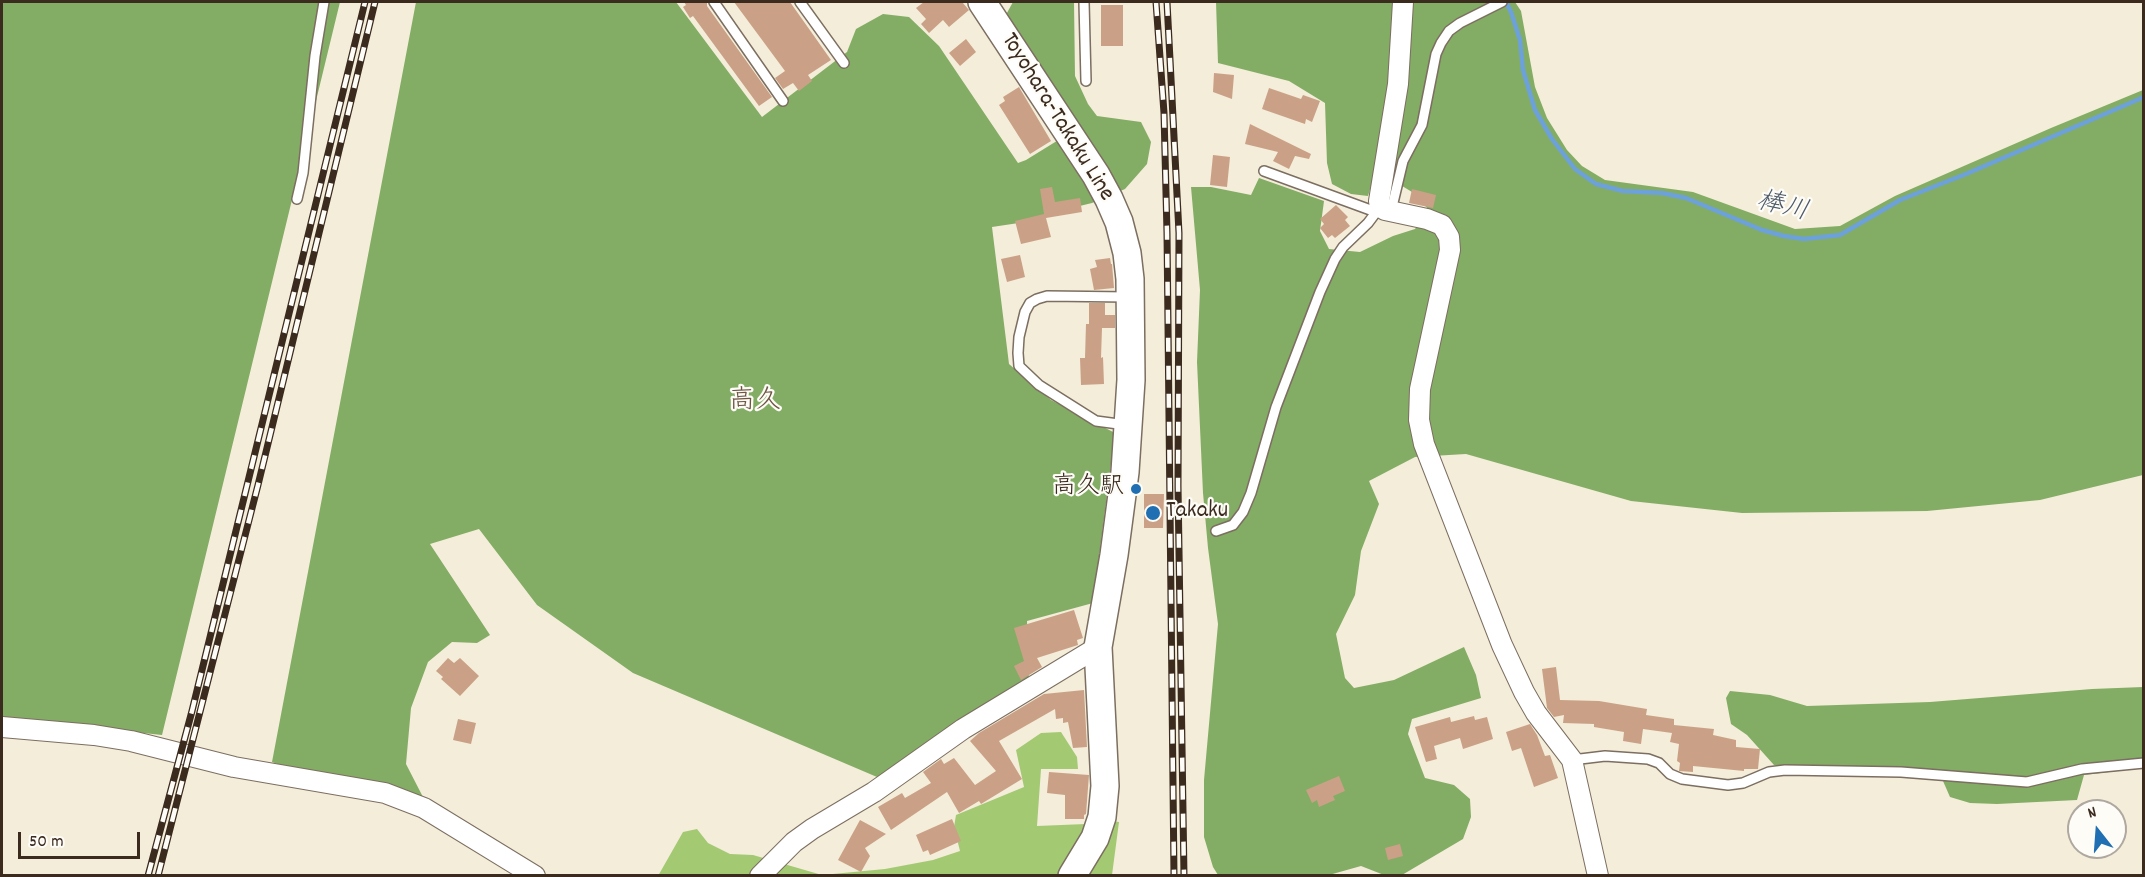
<!DOCTYPE html>
<meta charset="utf-8">
<style>
body{margin:0}
#map{position:relative;width:2145px;height:877px;overflow:hidden;background:#f4edda;font-family:Dekko,sans-serif}
canvas{display:block}
.frame{position:absolute;inset:0;border:3px solid #3b2a1e;pointer-events:none}
.north{position:absolute;left:2067px;top:799px;width:60px;height:60px;box-sizing:border-box;background:#fdfcf7;border:2px solid #afa8a0;border-radius:50%;rotate:343deg;font-size:16px;font-weight:700;line-height:24px;text-align:center;color:#3b2a1e}
.north::after{content:'';display:block;margin:auto;width:21px;height:27px;background:#1f6fb2;clip-path:polygon(50% 0,100% 100%,50% 72%,0 100%)}
.scale{position:absolute;left:18px;top:832px;width:122px;height:27px;box-sizing:border-box;border:3px solid #3b2a1e;border-top:0;padding-left:8px;font-size:18px;line-height:21px;white-space:nowrap;color:#3b2a1e;-webkit-text-stroke:4px #fdfcf7;paint-order:stroke}
</style>
<div id="map">
<canvas width="2145" height="877"></canvas>
<div class="frame"></div>
<div class="north">N</div>
<div class="scale">50 m</div>
</div>
<script>
const ctx = document.querySelector('canvas').getContext('2d');
ctx.lineJoin = 'round';
function fillPath(path, color) { ctx.fillStyle = color; ctx.fill(path, 'evenodd'); }
const poly = rows => new Path2D(rows.map(r => 'M' + r).join(''));
function trace(path, color, width, dash) { ctx.strokeStyle = color; ctx.lineWidth = width; ctx.lineCap = dash ? 'butt' : 'round'; ctx.setLineDash(dash || []); ctx.stroke(path); }
function write(font, color, halo, rows, align = 'center') {
  ctx.font = font + ' Dekko,"Klee One",sans-serif'; ctx.lineWidth = 4.5; ctx.setLineDash([]); ctx.textBaseline = 'middle'; ctx.strokeStyle = halo; ctx.fillStyle = color; for (const [text, x, y, turn = 0] of rows) {
    ctx.save(); ctx.translate(x, y); ctx.rotate((+turn || 0) * Math.PI / 180); ctx.textAlign = isNaN(turn) ? turn : align; if (halo) ctx.strokeText(text, 0, 0); ctx.fillText(text, 0, 0); ctx.restore();
  }
}
fillPath(poly([
 [1061,732,1077,757,1078,769,1041,769,1037,826,1086,824,1077,851,1057,875,658,876,683,832,697,829,708,843,730,854,753,855,822,875,885,869,933,860,960,851,954,827,956,815,1024,787,1016,750,1041,733],
 [1112,821,1119,822,1112,875,1087,876]
]), '#a4c973');
fillPath(poly([
 [2,2,340,2,162,735,2,718],
 [416,2,676,2,762,117,847,52,856,29,883,14,909,17,939,46,1018,163,1026,160,1073,131,1003,20,1013,2,1074,2,1075,76,1088,104,1097,116,1141,122,1151,142,1147,164,1125,189,1092,203,1051,213,1032,221,992,227,1009,364,1051,400,1115,433,1093,603,1027,621,1029,683,877,777,633,673,537,605,479,529,430,544,490,635,477,643,452,642,428,662,411,708,406,764,424,799,391,804,272,762],
 [1216,2,1515,2,1521,11,1535,87,1547,118,1567,150,1582,166,1605,180,1693,192,1795,229,1840,226,1895,196,2051,128,2143,90,2143,475,2040,500,1927,511,1742,513,1631,501,1466,454,1415,457,1369,481,1379,504,1361,551,1355,595,1336,634,1345,678,1354,688,1394,680,1464,647,1476,675,1481,698,1412,719,1408,734,1425,778,1454,785,1470,799,1471,817,1463,839,1402,875,1384,875,1361,866,1329,875,1218,875,1213,867,1204,837,1204,780,1218,624,1208,548,1203,493,1197,362,1200,290,1191,187,1211,187,1251,195,1259,178,1324,201,1320,231,1329,249,1360,252,1393,236,1415,229,1429,210,1412,192,1389,178,1373,179,1368,196,1351,194,1332,184,1327,163,1325,103,1289,81,1218,63],
 [2143,687,2143,768,2084,775,2077,800,1997,804,1970,803,1950,797,1943,781,1891,768,1774,765,1747,735,1731,724,1726,698,1730,691,1770,695,1807,706,1930,702,2092,689]
]), '#83ad65');
trace(poly([
 [1506,2,1511,12,1520,40,1523,70,1535,110,1552,139,1575,169,1596,184,1623,191,1662,193,1686,198,1762,230,1784,236,1804,239,1840,235,1900,200,1966,174,2144,97]
]), '#6da1d9', 4.5);
fillPath(poly([
 [684,2,707,2,707,6,772,97,759,106,693,16,690,18,683,7,686,5],
 [734,2,790,2,831,60,808,75,812,81,799,91,793,83,783,89,775,78,785,71],
 [924,2,962,2,969,10,949,27,943,20,929,33,921,24,926,19,916,8],
 [1101,5,1123,5,1123,46,1101,46],
 [966,39,976,52,960,66,949,53],
 [1214,73,1234,75,1232,99,1213,92],
 [1019,87,1051,141,1030,154,999,105,1005,101,1003,97],
 [1269,88,1301,99,1303,95,1320,101,1312,122,1306,119,1305,124,1262,109],
 [1250,124,1311,154,1309,159,1295,156,1289,169,1273,161,1278,152,1245,144],
 [1213,155,1230,157,1227,187,1210,185],
 [1052,187,1055,202,1080,198,1082,212,1046,218,1051,237,1021,244,1015,221,1044,214,1040,189],
 [1412,189,1436,195,1433,208,1409,203],
 [1336,205,1348,217,1345,220,1350,226,1335,238,1332,235,1328,238,1320,228,1324,224,1320,219],
 [1020,255,1025,277,1007,282,1001,259],
 [1110,258,1111,264,1112,264,1114,288,1094,290,1090,269,1097,267,1095,260],
 [1089,303,1105,303,1105,315,1115,315,1115,328,1102,328,1101,358,1103,357,1104,384,1081,385,1080,358,1085,358,1086,324,1089,324],
 [1144,494,1164,494,1163,528,1144,528],
 [1074,610,1083,638,1077,640,1078,645,1037,658,1042,667,1021,680,1014,666,1024,661,1014,628],
 [448,658,454,663,460,658,479,676,460,696,441,679,443,677,436,671],
 [1556,667,1560,700,1599,701,1647,709,1646,715,1674,719,1674,725,1714,729,1713,735,1736,740,1736,747,1760,749,1758,769,1744,769,1744,771,1693,766,1693,772,1679,771,1680,763,1677,761,1679,744,1670,742,1672,733,1643,729,1641,744,1623,741,1624,732,1594,727,1594,724,1563,723,1564,715,1554,717,1547,708,1542,669],
 [1084,690,1087,747,1073,748,1068,722,1063,723,1063,718,1056,719,1055,709,999,741,1022,779,981,804,979,801,959,813,947,792,891,830,878,807,902,793,905,798,931,783,923,772,941,759,944,764,954,758,975,785,996,771,970,741,979,733,1044,694],
 [1474,716,1475,720,1487,717,1493,739,1463,749,1460,738,1434,746,1437,759,1426,762,1415,727,1450,717,1451,722],
 [458,719,476,723,471,744,453,740],
 [1530,724,1537,735,1545,756,1550,755,1558,778,1534,787,1521,748,1512,751,1506,732],
 [1049,772,1089,775,1086,814,1084,815,1084,819,1065,819,1065,795,1047,793],
 [1339,776,1345,791,1333,796,1335,800,1319,807,1317,800,1312,803,1306,790],
 [952,819,961,841,930,855,928,850,923,852,916,835],
 [860,820,886,834,865,848,870,856,861,872,838,860],
 [1400,844,1403,856,1388,860,1385,848]
]), '#caa186');
const service = poly([
 [714,2,783,101],
 [800,2,844,63],
 [1084,2,1086,81],
 [1264,171,1376,212],
 [297,199,303,173,315,56,324,2],
 [1391,211,1403,161,1422,125,1436,54,1441,43,1449,31,1460,23,1502,2],
 [1126,425,1096,421,1039,385,1019,366,1018,353,1019,337,1025,312,1030,303,1037,299,1047,296,1128,297],
 [1216,531,1233,525,1243,512,1251,493,1276,407,1320,292,1335,259,1343,247,1368,223,1380,207],
 [1572,760,1605,756,1648,759,1659,763,1670,774,1682,779,1728,785,1743,783,1769,772,1785,770,1901,772,2027,782,2082,769,2144,763]
]);
const minor = poly([
 [1403,2,1398,84,1379,201,1380,207,1385,210,1427,219,1442,225,1449,237,1450,250,1420,389,1419,420,1424,444,1502,645,1524,692,1536,713,1572,760,1598,876],
 [2,727,94,735,131,741,234,767,385,793,424,808,535,876],
 [760,876,794,842,812,829,874,792,963,729,1098,647]
]);
const secondary = poly([
 [982,2,1096,175,1109,199,1119,222,1127,253,1130,279,1131,380,1125,472,1114,555,1098,647,1105,786,1102,817,1095,838,1072,876]
]);
trace(service, '#7c6e60', 12);
trace(minor, '#7c6e60', 22);
trace(secondary, '#7c6e60', 30);
trace(service, '#fff', 9);
trace(minor, '#fff', 20);
trace(secondary, '#fff', 27);
const rail = poly([
 [1156,2,1164,113,1167,233,1174,876],
 [1167,2,1179,233,1178,486,1184,876],
 [148,876,192,711,365,2],
 [158,876,258,485,375,2]
]);
trace(rail, '#3b2a1e', 7);
trace(rail, '#fdfcf7', 4.5, [14]);
for (const [x, y, r, color] of [
 [1136,489,6,"#1f6fb2"],
 [1153,513,8,"#1f6fb2"]
]) { const dot = new Path2D(); dot.arc(x, y, r, 0, 2 * Math.PI); ctx.fillStyle = color; ctx.fill(dot); trace(dot, '#fdfcf7', 2); }
write('24px', '#3b2a1e', '#fdfcf7', [
 ["Toyohara-Takaku Line",1056,118,58]
]);
write('24px', '#3b2a1e', '#fdfcf7', [
 ["高久駅",1124,489],
 ["Takaku",1166,513,"left"]
], 'right');
write('italic 26px', '#4f5a69', '#fdfcf7', [
 ["棒川",1782,209,14]
]);
write('26px', '#6d5442', '#fdfcf7', [
 ["高久",755,403]
]);
</script>
